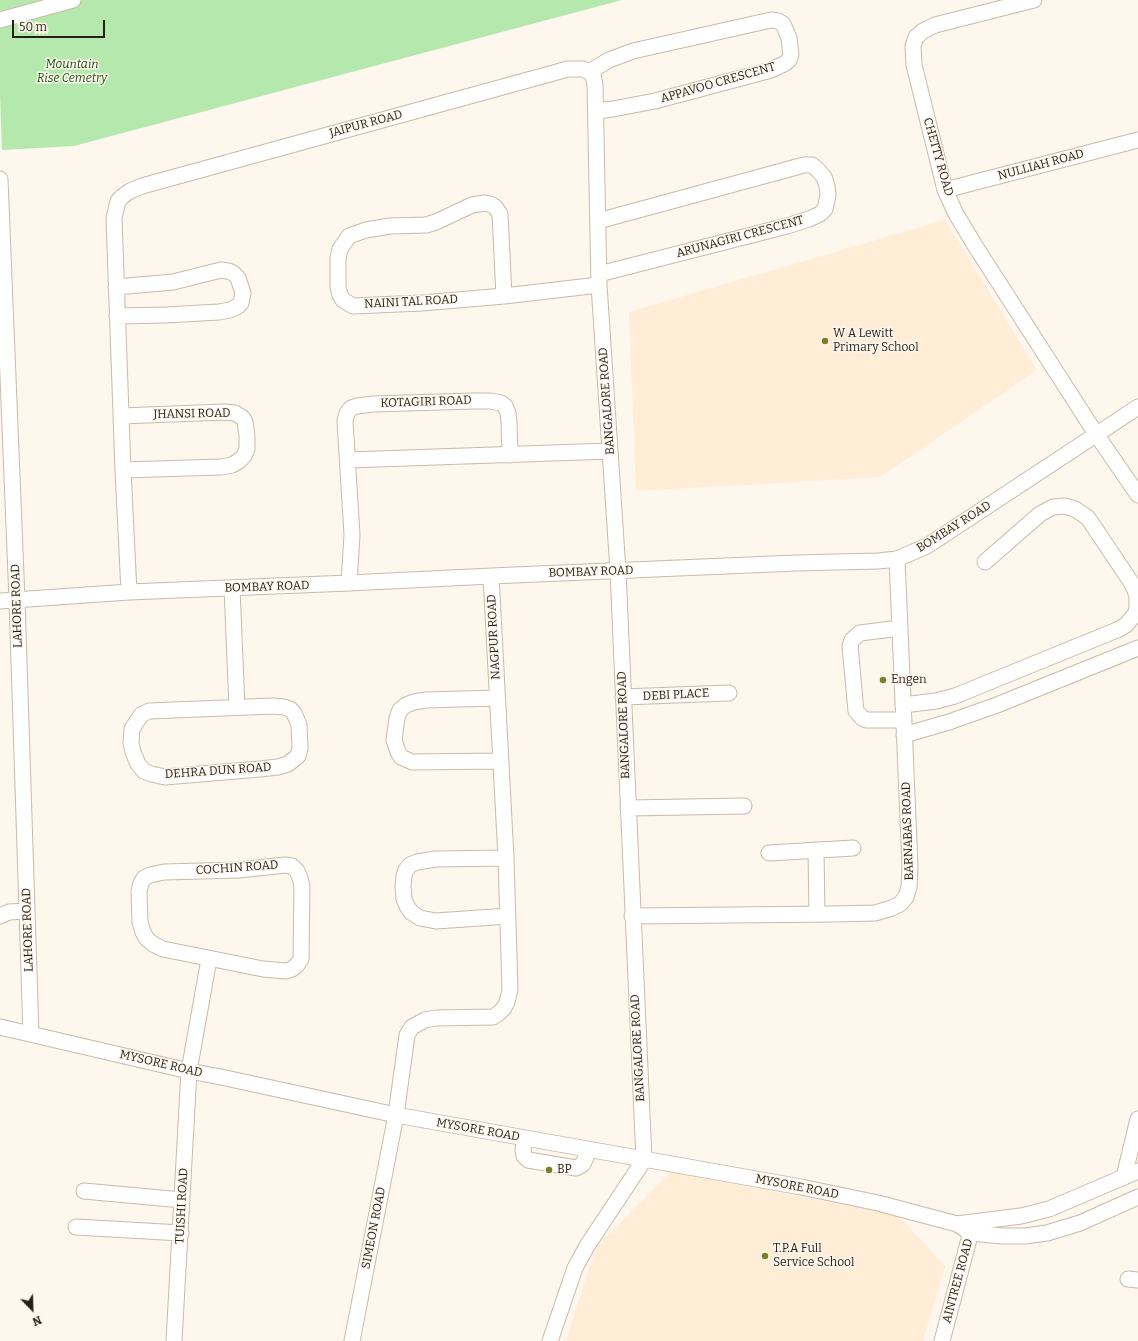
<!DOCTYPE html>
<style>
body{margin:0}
#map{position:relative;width:1138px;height:1341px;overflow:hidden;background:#fdf7ee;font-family:Bitter,serif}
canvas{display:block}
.north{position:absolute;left:12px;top:1289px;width:40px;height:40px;-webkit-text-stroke:3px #fdf7ee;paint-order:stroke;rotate:157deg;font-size:11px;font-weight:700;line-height:16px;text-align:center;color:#251f17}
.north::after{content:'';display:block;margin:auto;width:14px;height:18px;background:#251f17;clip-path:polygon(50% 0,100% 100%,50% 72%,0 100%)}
.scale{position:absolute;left:12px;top:20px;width:93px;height:18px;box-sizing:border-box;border:2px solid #251f17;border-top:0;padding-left:5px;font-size:12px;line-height:14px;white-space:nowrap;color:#251f17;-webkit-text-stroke:3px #fdf7ee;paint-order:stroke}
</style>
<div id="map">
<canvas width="1138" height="1341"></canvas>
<div class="north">N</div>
<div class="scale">50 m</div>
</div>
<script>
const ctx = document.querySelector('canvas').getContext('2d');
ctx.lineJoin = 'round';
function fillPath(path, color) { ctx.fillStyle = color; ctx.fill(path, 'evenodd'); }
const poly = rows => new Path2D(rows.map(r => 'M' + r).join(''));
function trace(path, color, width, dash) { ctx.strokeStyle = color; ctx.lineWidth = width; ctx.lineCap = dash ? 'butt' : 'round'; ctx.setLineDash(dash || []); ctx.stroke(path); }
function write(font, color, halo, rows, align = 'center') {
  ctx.font = font + ' Bitter,serif'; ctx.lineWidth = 3; ctx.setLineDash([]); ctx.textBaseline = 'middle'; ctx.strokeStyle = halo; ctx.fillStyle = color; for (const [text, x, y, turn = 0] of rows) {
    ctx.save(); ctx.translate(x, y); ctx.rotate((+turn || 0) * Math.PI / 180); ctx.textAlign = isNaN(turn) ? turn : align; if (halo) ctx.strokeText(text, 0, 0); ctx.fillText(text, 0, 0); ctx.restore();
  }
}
fillPath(poly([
 [945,220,1037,370,880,477,636,491,629,312],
 [671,1172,898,1215,945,1266,923,1341,566,1341,596,1247]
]), '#ffedd8');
fillPath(poly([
 [0,0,622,0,74,146,2,150,0,95]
]), '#b5e8ac');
const minor = poly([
 [1034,0,935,25,923,31,916,37,913,46,914,65,945,190,956,214,974,244,1096,434,1138,495],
 [0,20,73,0],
 [589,72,609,60,633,51,771,20,778,21,783,24,789,38,791,55,789,60,784,64,771,70,655,101,613,109,597,111],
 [0,179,17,600,31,1034],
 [945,190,1138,140],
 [598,221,804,165,812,165,818,170,824,177,827,186,828,195,825,209,820,214,809,219,787,226,599,274],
 [116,287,173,282,221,270,228,271,233,273,238,278,243,293,241,303,238,306,230,310,219,312,166,315,117,316],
 [504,296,500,214,495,207,490,204,485,203,472,205,436,222,426,225,390,226,366,230,349,236,340,249,338,258,338,287,340,295,343,300,353,306,422,303,504,296,599,285],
 [121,416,224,412,235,413,243,418,245,422,247,436,247,449,244,456,239,461,232,465,221,467,123,470],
 [348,460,610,451],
 [349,583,352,535,345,421,347,413,351,408,357,406,373,404,473,401,490,401,501,403,505,406,508,413,509,422,510,455],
 [232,588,237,707],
 [129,592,123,470,114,218,118,201,123,196,130,191,142,186,568,69,583,69,589,72,593,75,595,85,599,285,618,571,644,1160,587,1246,575,1268,550,1341],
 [0,601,129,592,349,583,491,576,796,563,878,561,897,559,927,546,1138,407],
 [900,628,860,633,852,640,850,646,856,711,862,718,867,720,904,720],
 [623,697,729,693],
 [497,698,426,700,414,702,406,705,400,710,397,718,394,740,398,752,401,757,412,762,500,761],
 [903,705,936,701,955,696,1117,630,1126,625,1136,613,1137,607,1137,597,1135,590,1131,582,1088,518,1075,509,1065,506,1053,507,1040,514,985,562],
 [273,706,284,707,290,709,294,713,299,725,300,748,298,756,288,764,278,767,260,769,165,777,151,774,144,771,138,764,133,752,131,743,132,729,141,715,149,711,273,706],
 [904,735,949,722,997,705,1138,648],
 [628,808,744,806],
 [816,850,817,914],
 [769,853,853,848],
 [506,858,436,859,417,862,410,865,406,870,404,876,403,886,404,899,407,906,411,912,420,918,436,921,508,916],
 [285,865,292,866,297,871,300,878,302,886,301,959,297,965,292,969,286,971,263,969,163,949,153,944,147,939,143,932,140,922,139,892,141,883,144,878,150,875,164,872,239,870,285,865],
 [0,916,9,912,27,911],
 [632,916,832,914,875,913,892,908,900,904,906,897,909,887,910,866,897,559],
 [0,1027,189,1071,221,1077,396,1115,801,1187,878,1203,957,1224,971,1233,1002,1236,1025,1236,1047,1233,1080,1223,1138,1197],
 [525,1138,523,1150,524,1156,528,1160,576,1168,583,1164,589,1150],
 [1124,1177,1138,1119],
 [84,1191,182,1200],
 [957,1224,1021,1216,1049,1209,1138,1171],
 [76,1227,181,1233],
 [1128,1279,1138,1280],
 [174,1341,189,1071,209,959],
 [352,1341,396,1115,407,1035,412,1027,425,1020,436,1018,493,1017,499,1013,504,1008,507,1002,510,990,506,858,491,576],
 [942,1341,973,1224]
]);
trace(minor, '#cabaa6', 17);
trace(minor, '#fff', 15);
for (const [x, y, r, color] of [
 [825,341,4,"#7a802a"],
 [883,680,4,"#7a802a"],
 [549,1170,4,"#7a802a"],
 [765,1256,4,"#7a802a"]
]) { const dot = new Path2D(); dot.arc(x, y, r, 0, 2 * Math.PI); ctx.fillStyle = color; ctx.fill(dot); trace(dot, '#fdf7ee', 1.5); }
write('italic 12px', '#174d0e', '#fdf7ee', [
 ["Mountain",72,65],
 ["Rise Cemetry",72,79]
]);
write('12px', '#251f17', '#fdf7ee', [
 ["APPAVOO CRESCENT",718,83,-16],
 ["JAIPUR ROAD",366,124,-15],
 ["CHETTY ROAD",938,157,74],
 ["NULLIAH ROAD",1041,165,-15],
 ["ARUNAGIRI CRESCENT",740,237,-15],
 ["NAINI TAL ROAD",411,302,-3],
 ["BANGALORE ROAD",607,401,-94],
 ["KOTAGIRI ROAD",426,402,-2],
 ["JHANSI ROAD",192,414,-1],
 ["BOMBAY ROAD",954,527,-32],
 ["BOMBAY ROAD",591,572,-2],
 ["BOMBAY ROAD",267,587,-2],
 ["LAHORE ROAD",17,606,-92],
 ["NAGPUR ROAD",494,637,-93],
 ["DEBI PLACE",676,695,-3],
 ["BANGALORE ROAD",624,725,-92],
 ["DEHRA DUN ROAD",218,771,-4],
 ["BARNABAS ROAD",908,831,-92],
 ["COCHIN ROAD",237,868,-4],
 ["LAHORE ROAD",28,930,-92],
 ["BANGALORE ROAD",638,1048,-93],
 ["MYSORE ROAD",161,1064,13],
 ["MYSORE ROAD",478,1130,10],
 ["MYSORE ROAD",797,1187,11],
 ["TUISHI ROAD",182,1206,-87],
 ["SIMEON ROAD",374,1228,-79],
 ["AINTREE ROAD",958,1281,-75]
]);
write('12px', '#251f17', '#fdf7ee', [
 ["W A Lewitt",833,334],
 ["Primary School",833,348],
 ["Engen",891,680],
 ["BP",557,1170],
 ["T.P.A Full",773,1249],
 ["Service School",773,1263]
], 'left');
</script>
